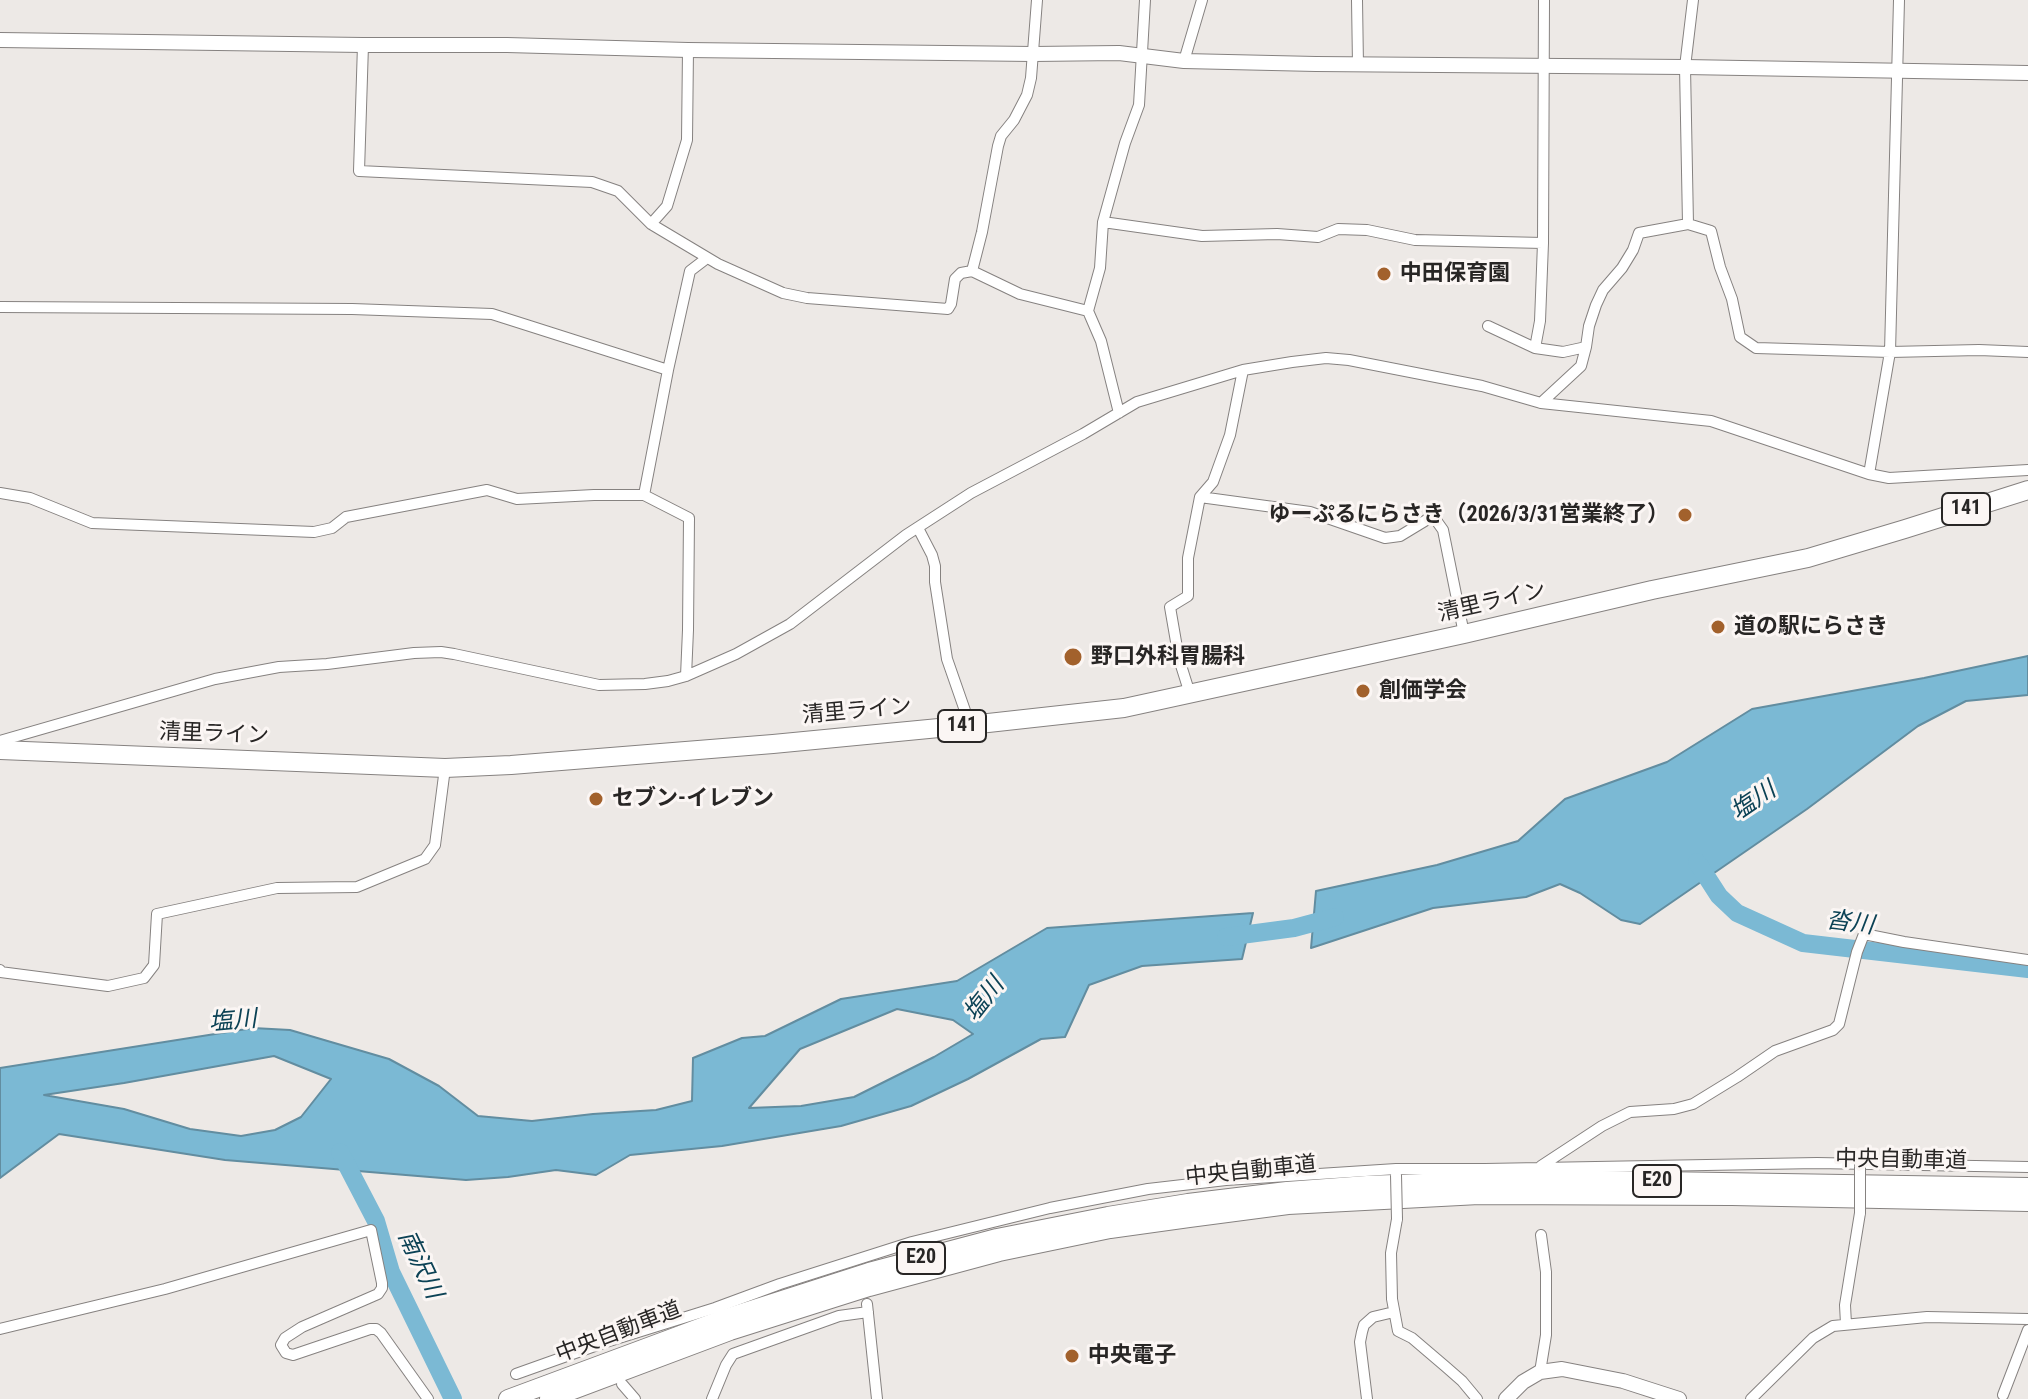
<!DOCTYPE html>
<meta charset="utf-8">
<style>
body{margin:0}
canvas{display:block;background:#ede9e6}
</style>
<canvas width="2028" height="1399"></canvas>
<script>
const ctx = document.querySelector('canvas').getContext('2d');
ctx.lineJoin = 'round';
function fillPath(path, color) { ctx.fillStyle = color; ctx.fill(path, 'evenodd'); }
const poly = rows => new Path2D(rows.map(r => 'M' + r).join(''));
function trace(path, color, width, dash) { ctx.strokeStyle = color; ctx.lineWidth = width; ctx.lineCap = dash ? 'butt' : 'round'; ctx.setLineDash(dash || []); ctx.stroke(path); }
function write(font, color, halo, rows, align = 'center') {
  ctx.font = font + ' "Roboto Condensed","Noto Sans JP",sans-serif'; ctx.lineWidth = 6; ctx.setLineDash([]); ctx.textBaseline = 'middle'; ctx.strokeStyle = halo; ctx.fillStyle = color; for (const [text, x, y, turn = 0] of rows) {
    ctx.save(); ctx.translate(x, y); ctx.rotate((+turn || 0) * Math.PI / 180); ctx.textAlign = isNaN(turn) ? turn : align; if (halo) ctx.strokeText(text, 0, 0); ctx.fillText(text, 0, 0); ctx.restore();
  }
}
const water = poly([
 [2028,656,2028,695,1966,701,1918,726,1807,809,1640,924,1621,920,1580,893,1560,884,1526,897,1433,908,1311,948,1316,891,1437,865,1518,841,1565,799,1667,762,1752,709,1924,678,2028,656],
 [1253,913,1242,959,1142,966,1089,985,1065,1037,1041,1039,968,1079,911,1106,841,1126,722,1146,630,1155,596,1175,556,1170,508,1177,466,1180,225,1160,59,1134,0,1178,0,1068,253,1028,290,1030,389,1059,439,1086,478,1116,532,1121,593,1114,656,1110,692,1101,693,1058,742,1038,765,1036,841,999,957,981,1047,928,1253,913],
 [897,1009,953,1020,973,1034,934,1057,854,1097,801,1106,749,1108,800,1049,897,1009],
 [274,1056,331,1079,301,1117,275,1130,241,1136,190,1129,124,1109,44,1095,124,1083,274,1056]
]);
fillPath(water, '#7bb9d4');
trace(water, '#628da0', 2);
trace(poly([
 [1697,862,1719,896,1737,913,1803,943,2028,969],
 [1226,937,1294,928,1335,917],
 [340,1152,376,1221,391,1272,453,1399]
]), '#7bb9d4', 18);
const street = poly([
 [1357,0,1358,65],
 [363,45,359,171,592,182,618,191,651,224,718,264,783,293,807,298,948,309,951,304,955,279,961,273,972,271,1020,294,1088,311],
 [1184,61,1202,0],
 [1103,222,1202,236,1277,234,1318,237,1338,229,1367,230,1415,240,1543,243],
 [651,224,667,206,687,140,688,50],
 [1688,224,1711,231,1720,267,1732,299,1740,337,1756,348,1890,352,1979,350,2028,352],
 [972,271,982,232,998,146,1001,136,1014,120,1027,95,1031,78,1037,0],
 [0,307,352,309,492,314,668,370],
 [1488,326,1535,348,1563,352,1586,347],
 [1535,348,1540,321,1543,243,1544,0],
 [1541,403,1581,366,1586,347,1589,326,1596,305,1603,290,1622,268,1633,250,1639,233,1688,224,1685,67,1693,0],
 [1119,413,1101,341,1088,311,1100,268,1103,222,1125,143,1139,105,1145,0],
 [1869,474,1890,352,1899,0],
 [0,493,30,498,92,523,314,532,332,528,346,517,487,490,517,499,594,495,644,495,689,518,688,630,686,676],
 [644,495,668,370,690,271,707,258],
 [1200,497,1310,512,1385,538,1400,536,1433,516,1443,530,1464,634],
 [918,528,932,555,935,566,935,582,947,659,970,725],
 [1190,694,1179,659,1170,607,1188,596,1188,558,1200,497,1213,482,1230,435,1243,370],
 [0,741,215,679,279,667,327,664,414,653,441,652,454,654,599,685,645,684,668,681,686,676,736,654,790,624,906,535,971,493,1083,434,1137,402,1243,370,1292,362,1326,358,1349,360,1482,386,1541,403,1711,421,1869,474,1889,478,2028,470],
 [0,970,0,972,108,986,144,978,154,965,157,914,277,888,357,887,425,859,435,845,445,768],
 [1541,1166,1602,1126,1630,1112,1674,1109,1693,1104,1737,1077,1775,1051,1833,1030,1839,1024,1857,952,1864,934,1904,942,2028,960],
 [1397,1219,1391,1253,1392,1299,1398,1331,1412,1338,1446,1367,1462,1381,1477,1399],
 [867,1304,877,1399],
 [1846,1324,1845,1305,1860,1213],
 [0,1329,165,1289,371,1230,382,1283,382,1288,378,1294,302,1327,285,1338,281,1345,286,1353,293,1355,370,1329,376,1329,381,1333,428,1399],
 [1540,1372,1546,1335,1546,1272,1541,1235],
 [516,1374,606,1342,715,1308,780,1284,912,1242,1050,1208,1148,1189,1226,1180,1396,1169,1485,1169,1817,1163,2028,1167],
 [622,1384,635,1399],
 [2003,1395,2028,1330],
 [712,1399,726,1365,733,1354,839,1316,868,1312],
 [1367,1399,1360,1342,1362,1332,1364,1325,1373,1317,1394,1312],
 [1751,1399,1813,1338,1833,1326,1927,1317,2028,1319]
]);
const secondary = poly([
 [0,40,363,45,507,45,688,50,1033,54,1119,53,1184,61,1316,64,1685,67,2028,73],
 [1506,1399,1523,1382,1540,1372,1562,1369,1623,1381,1679,1399]
]);
const highway = poly([
 [0,750,445,768,511,765,773,744,970,725,1124,708,1464,634,1652,590,1808,558,1905,529,2028,490],
 [508,1399,726,1318,869,1272,997,1238,1108,1216,1188,1203,1287,1191,1367,1185,1479,1181,1599,1180,2028,1187],
 [549,1399,730,1331,869,1287,999,1252,1110,1229,1189,1218,1288,1205,1479,1195,1732,1196,2028,1202]
]);
trace(street, '#868280', 12);
trace(secondary, '#868280', 16);
trace(highway, '#868280', 20);
trace(street, '#fff', 10);
trace(secondary, '#fff', 14);
trace(highway, '#fff', 18);
const streetBridge = poly([
 [1396,1175,1397,1219],
 [1860,1213,1860,1163]
]);
trace(streetBridge, '#868280', 12, []);
trace(streetBridge, '#fff', 10);
for (const [x, y, r, color] of [
 [1384,274,8,"#a2612c"],
 [1685,515,8,"#a2612c"],
 [1718,627,8,"#a2612c"],
 [1073,657,10,"#a2612c"],
 [1363,691,8,"#a2612c"],
 [596,799,8,"#a2612c"],
 [1072,1356,8,"#a2612c"]
]) { const dot = new Path2D(); dot.arc(x, y, r, 0, 2 * Math.PI); ctx.fillStyle = color; ctx.fill(dot); trace(dot, '#fbf6f4', 3); }
for (const [x, y, w] of [
 [1966,509,48],
 [962,726,48],
 [1657,1181,48],
 [921,1258,48]
]) { const box = new Path2D(); box.roundRect(x - w / 2, y - 16, w, 32, 6); ctx.fillStyle = '#fbf6f4'; ctx.fill(box); trace(box, '#282625', 2); }
write('bold 20px', '#282625', null, [
 ["141",1966,509],
 ["141",962,726],
 ["E20",1657,1181],
 ["E20",921,1258]
]);
write('bold 22px', '#282625', '#fbf6f4', [
 ["中田保育園",1400,274],
 ["ゆーぷるにらさき（2026/3/31営業終了）",1669,515,"right"],
 ["道の駅にらさき",1734,627],
 ["野口外科胃腸科",1091,657],
 ["創価学会",1379,691],
 ["セブン-イレブン",612,799],
 ["中央電子",1088,1356]
], 'left');
write('22px', '#282625', '#fbf6f4', [
 ["清里ライン",1492,603,-13],
 ["清里ライン",857,712,-5],
 ["清里ライン",214,735,2],
 ["中央自動車道",1901,1161,1],
 ["中央自動車道",1251,1172,-6],
 ["中央自動車道",619,1333,-21]
]);
write('italic 24px', '#0c4255', '#fbf6f4', [
 ["塩川",1754,802,-34],
 ["沓川",1850,924,7],
 ["塩川",985,1000,-52],
 ["塩川",233,1022,-5],
 ["南沢川",419,1265,65]
]);
</script>
